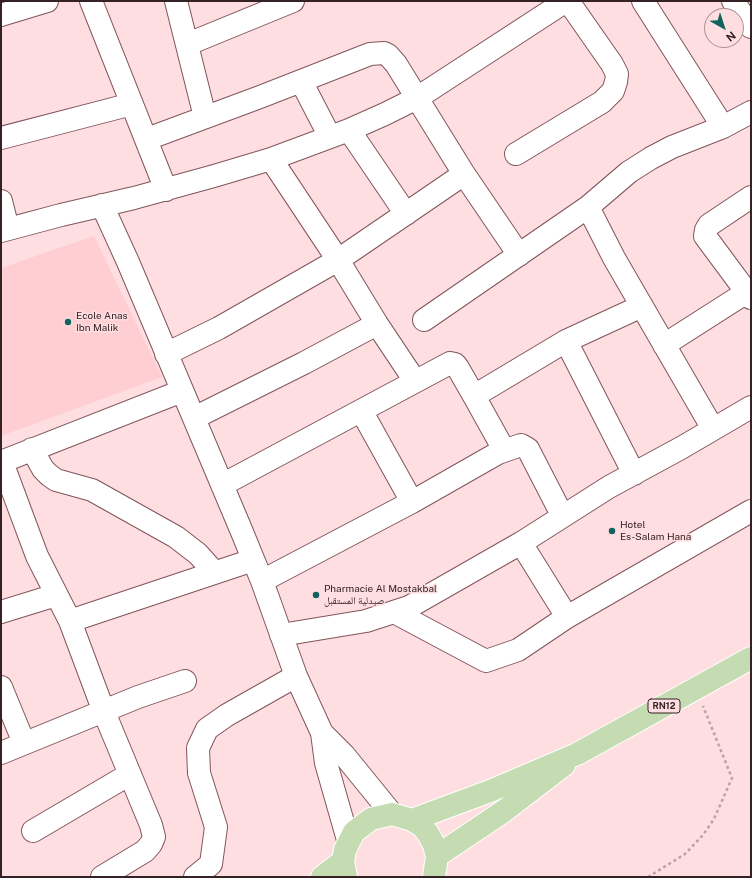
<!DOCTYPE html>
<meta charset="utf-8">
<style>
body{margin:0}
#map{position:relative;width:752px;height:878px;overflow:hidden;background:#fedee1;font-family:"Public Sans",sans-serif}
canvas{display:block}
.frame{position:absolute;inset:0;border:2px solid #352224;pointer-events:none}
.north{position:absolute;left:704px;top:8px;width:40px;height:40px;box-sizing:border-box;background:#fedee1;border:1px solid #ae9395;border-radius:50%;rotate:141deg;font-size:11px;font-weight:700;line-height:16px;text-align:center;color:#352224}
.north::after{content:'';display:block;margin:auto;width:14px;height:18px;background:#136260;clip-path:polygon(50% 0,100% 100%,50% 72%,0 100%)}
</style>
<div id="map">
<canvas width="752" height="878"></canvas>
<div class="frame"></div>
<div class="north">N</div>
</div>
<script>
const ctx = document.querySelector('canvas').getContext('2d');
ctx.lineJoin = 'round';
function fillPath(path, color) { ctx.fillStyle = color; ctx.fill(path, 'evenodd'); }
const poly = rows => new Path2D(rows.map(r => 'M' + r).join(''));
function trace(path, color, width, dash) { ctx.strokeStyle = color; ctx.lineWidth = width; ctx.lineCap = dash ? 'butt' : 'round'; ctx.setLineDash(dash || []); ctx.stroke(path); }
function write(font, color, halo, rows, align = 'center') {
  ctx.font = font + ' "Public Sans","Noto Naskh Arabic",sans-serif'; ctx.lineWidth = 3; ctx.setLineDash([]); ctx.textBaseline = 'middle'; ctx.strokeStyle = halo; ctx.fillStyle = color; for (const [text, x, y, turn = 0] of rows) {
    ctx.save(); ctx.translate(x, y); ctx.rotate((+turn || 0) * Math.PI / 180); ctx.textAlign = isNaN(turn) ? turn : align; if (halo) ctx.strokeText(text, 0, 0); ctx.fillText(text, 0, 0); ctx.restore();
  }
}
fillPath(poly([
 [94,236,162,377,1,436,1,268]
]), '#feced3');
const minor = poly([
 [91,1,166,190],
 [176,1,205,117],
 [643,1,723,127],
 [733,1,751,27],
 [1,15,47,1],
 [188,44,293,1],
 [301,81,330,137],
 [349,130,406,214],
 [1,138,132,104],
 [147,139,260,97,370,54,384,53,388,55,396,64,464,174,519,255],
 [516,154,602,102,613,91,616,82,617,74,612,64,568,1],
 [271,159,338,260,377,324,415,381],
 [751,197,709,225,706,230,705,236,751,298],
 [1,201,8,229],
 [102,205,128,262,242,532,262,581,296,676,322,733,326,763,348,840],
 [1,231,61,215,134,198,214,176,271,159,349,130,385,114,417,98,566,1],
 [424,320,588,207],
 [664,345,747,292],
 [166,354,219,328,338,260,464,174],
 [362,412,412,502],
 [194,418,304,363,377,324],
 [713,429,614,258,588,207,629,172,651,158,672,147,723,127,751,112],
 [32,449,43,469,49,475,56,480,92,490,176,537,198,554,215,573],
 [504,450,474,396,566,341],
 [1,462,182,391],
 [2,462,37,556,70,621,104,712,151,825,154,837,151,844,145,851,102,877],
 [634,474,566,341,642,306],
 [222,485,450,363,455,364,458,368,474,396],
 [521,543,567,617],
 [262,581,412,502,498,453,521,445,528,449,562,515],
 [1,612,56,595],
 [394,612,486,661,518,650,567,617,751,511],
 [70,621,253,560],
 [281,635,366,621,409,607,521,543,609,487,681,448,751,407],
 [1,687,24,743],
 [322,733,344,755,392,814],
 [1,753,138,697,185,681],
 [33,831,130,774],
 [195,877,211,864,216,827,199,773,198,748,207,729,227,715,296,676]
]);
const major = poly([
 [412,820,490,791,577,754,751,658],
 [437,856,504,811,564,765],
 [322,877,343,861],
 [346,877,343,861,345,850,354,832,371,819,392,814,412,820,422,826,429,835,434,845,437,856,434,877]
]);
trace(minor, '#81555b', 24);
trace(major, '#fff', 24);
trace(poly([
 [648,877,685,854,703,835,714,819,732,778,703,706]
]), '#bda1a4', 2.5, [3, 3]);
trace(minor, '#fff', 22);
trace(major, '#c5dcb2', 22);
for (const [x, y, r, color] of [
 [68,322,4,"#136260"],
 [612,531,4,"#136260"],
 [316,595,4,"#136260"]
]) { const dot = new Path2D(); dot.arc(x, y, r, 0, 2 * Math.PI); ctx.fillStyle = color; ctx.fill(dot); trace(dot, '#fedee1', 1.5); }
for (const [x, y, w] of [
 [664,706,32]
]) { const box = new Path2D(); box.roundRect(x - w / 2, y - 7, w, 14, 3); ctx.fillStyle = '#fedee1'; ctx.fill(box); trace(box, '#352224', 1); }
write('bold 9px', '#352224', null, [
 ["RN12",664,706]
]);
write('10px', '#352224', '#fedee1', [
 ["Ecole Anas",76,316],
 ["Ibn Malik",76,328],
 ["Hotel",620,525],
 ["Es-Salam Hana",620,537],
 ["Pharmacie Al Mostakbal",324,589],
 ["صيدلية المستقبل",324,601]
], 'left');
</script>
